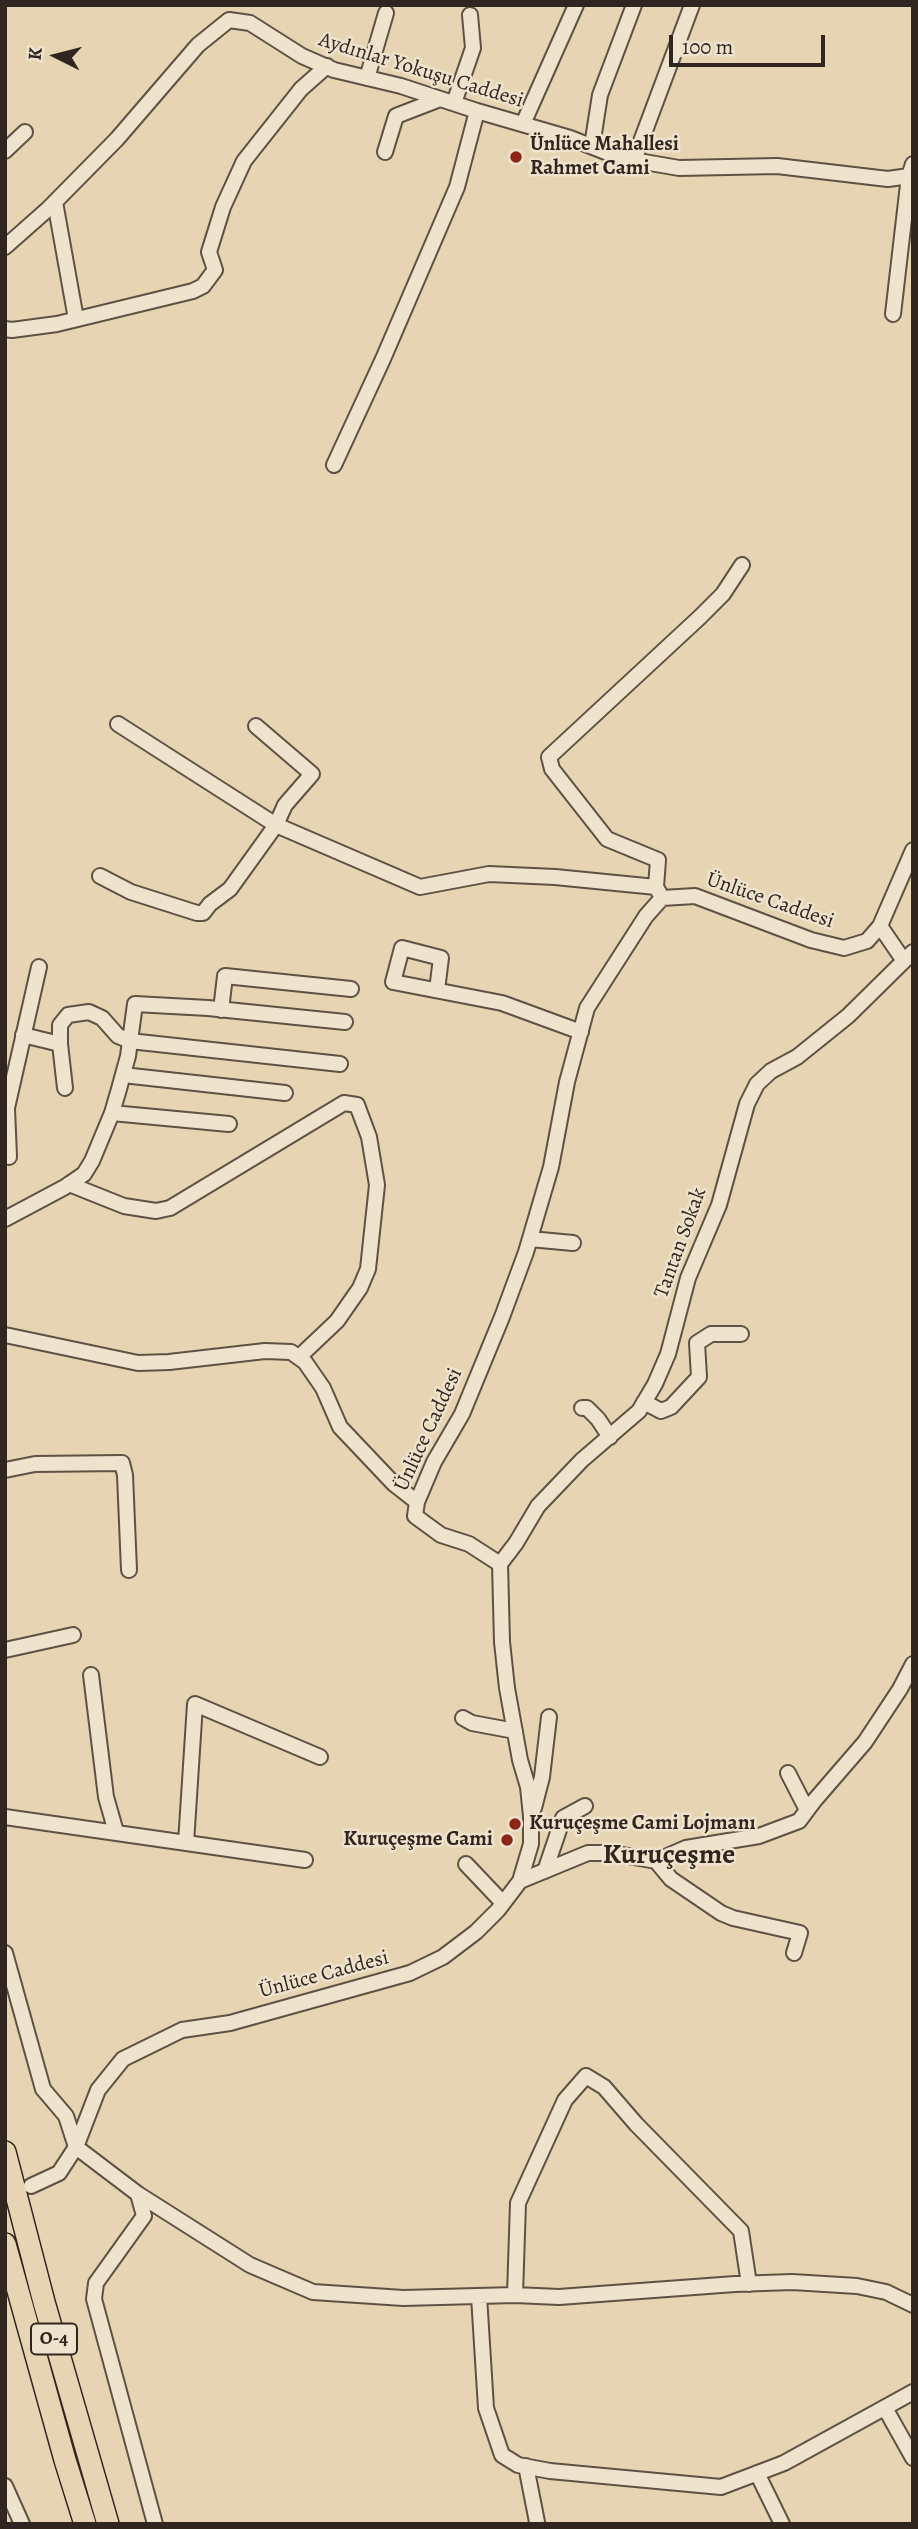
<!DOCTYPE html>
<meta charset="utf-8">
<style>
body{margin:0}
#map{position:relative;width:918px;height:2529px;overflow:hidden;background:#e6d4b2;font-family:Alegreya,serif}
canvas{display:block}
.frame{position:absolute;inset:0;border:7px solid #31261f;pointer-events:none}
.north{position:absolute;left:21px;top:21px;width:70px;height:70px;-webkit-text-stroke:5px #efe3cd;paint-order:stroke;rotate:276deg;font-size:19px;font-weight:700;line-height:28px;text-align:center;color:#31261f}
.north::after{content:'';display:block;margin:auto;width:24px;height:32px;background:#31261f;clip-path:polygon(50% 0,100% 100%,50% 72%,0 100%)}
.scale{position:absolute;left:669px;top:35px;width:156px;height:32px;box-sizing:border-box;border:4px solid #31261f;border-top:0;padding-left:9px;font-size:21px;line-height:24px;white-space:nowrap;color:#31261f;-webkit-text-stroke:5px #efe3cd;paint-order:stroke}
</style>
<div id="map">
<canvas width="918" height="2529"></canvas>
<div class="frame"></div>
<div class="north">K</div>
<div class="scale">100 m</div>
</div>
<script>
const ctx = document.querySelector('canvas').getContext('2d');
ctx.lineJoin = 'round';
const poly = rows => new Path2D(rows.map(r => 'M' + r).join(''));
function trace(path, color, width, dash) { ctx.strokeStyle = color; ctx.lineWidth = width; ctx.lineCap = dash ? 'butt' : 'round'; ctx.setLineDash(dash || []); ctx.stroke(path); }
function write(font, color, halo, rows, align = 'center') {
  ctx.font = font + ' Alegreya,serif'; ctx.lineWidth = 5; ctx.setLineDash([]); ctx.textBaseline = 'middle'; ctx.strokeStyle = halo; ctx.fillStyle = color; for (const [text, x, y, turn = 0] of rows) {
    ctx.save(); ctx.translate(x, y); ctx.rotate((+turn || 0) * Math.PI / 180); ctx.textAlign = isNaN(turn) ? turn : align; if (halo) ctx.strokeText(text, 0, 0); ctx.fillText(text, 0, 0); ctx.restore();
  }
}
const minor = poly([
 [367,78,386,13],
 [454,103,473,48,470,15],
 [523,124,576,5],
 [592,146,600,95,634,5],
 [5,151,25,132],
 [385,152,396,116,440,99],
 [634,160,692,5],
 [55,202,76,319],
 [5,247,48,209,117,139,198,45,229,20,250,23,302,56,334,70,401,86,477,111,570,138,621,158,679,168,777,166,888,179,909,176,913,164],
 [893,314,909,176],
 [5,329,12,330,57,324,193,291,203,286,215,270,209,252,223,207,244,161,301,89,327,66],
 [334,465,383,359,457,187,477,111],
 [118,724,276,825,420,887,489,874,555,877,656,887],
 [100,876,131,892,197,913,203,913,210,904,230,889,276,825,285,805,312,774,256,726],
 [660,894,656,887,658,860,607,839,552,769,549,757,700,617,723,594,742,565],
 [880,926,904,961],
 [437,990,441,958,402,948,393,982,502,1003,581,1032],
 [221,1010,225,976,351,989],
 [23,1035,60,1044],
 [123,1075,285,1093],
 [65,1088,60,1044,60,1025,68,1015,89,1012,102,1018,118,1036,130,1041,340,1064],
 [112,1113,229,1124],
 [9,1157,7,1108,39,967],
 [69,1184,124,1206,156,1211,170,1208,344,1103,357,1105,369,1137,377,1185,368,1269,360,1288,337,1321,299,1357],
 [5,1219,65,1187,84,1174,92,1161,112,1113,119,1089,128,1056,135,1004,208,1008,345,1022],
 [530,1239,573,1243],
 [5,1335,138,1363,169,1362,265,1351,291,1352,305,1362,323,1388,340,1427,394,1484,417,1502],
 [644,1402,661,1411,671,1407,699,1377,697,1343,711,1334,741,1334],
 [582,1408,587,1408,598,1419,610,1437],
 [5,1470,35,1464,122,1463,125,1475,129,1570],
 [500,1564,516,1543,538,1506,582,1460,639,1411,655,1384,668,1354,688,1278,719,1205,747,1104,757,1084,771,1071,797,1057,848,1016,913,952],
 [5,1650,73,1635],
 [91,1675,106,1797,116,1832],
 [463,1718,472,1723,515,1731],
 [788,1773,807,1810],
 [534,1808,542,1777,549,1717],
 [5,1817,305,1860],
 [186,1843,195,1704,320,1757],
 [656,1861,671,1879,721,1913,733,1918,800,1933,794,1953],
 [466,1864,503,1903],
 [545,1871,563,1818,585,1806],
 [520,1881,588,1853,612,1853,656,1861,686,1848,759,1836,799,1821,814,1801,865,1742,900,1689,913,1664],
 [5,1953,43,2089,66,2116,76,2147,138,2194,144,2216,96,2283,94,2299,155,2524],
 [31,2186,59,2173,76,2147,98,2090,123,2059,182,2030,230,2023,410,1973,443,1957,476,1932,498,1910,520,1881,531,1844,531,1816,528,1787,520,1760,507,1688,502,1642,500,1564,469,1544,441,1535,415,1516,417,1502,434,1462,462,1414,502,1317,526,1252,551,1167,567,1082,587,1008,646,916,662,898,695,896,811,940,844,948,867,941,880,926,913,850],
 [138,2194,250,2265,313,2292,403,2298,515,2295,559,2297,735,2284,792,2282,857,2286,886,2292,913,2305],
 [515,2295,518,2203,565,2100,586,2076,604,2087,636,2124,741,2231,749,2284],
 [479,2296,486,2408,502,2455,518,2465,550,2471,721,2487,784,2463,913,2392],
 [885,2408,913,2458],
 [526,2466,537,2522],
 [757,2473,782,2524],
 [5,2486,22,2524]
]);
const highway = poly([
 [5,2152,44,2302,108,2524],
 [5,2244,65,2460,85,2524]
]);
trace(minor, '#5e5244', 18);
trace(highway, '#31261f', 24);
trace(minor, '#efe3cd', 14);
trace(highway, '#e6d4b2', 21);
for (const [x, y, r, color] of [
 [516,157,7,"#8f2418"],
 [515,1824,7,"#8f2418"],
 [507,1840,7,"#8f2418"]
]) { const dot = new Path2D(); dot.arc(x, y, r, 0, 2 * Math.PI); ctx.fillStyle = color; ctx.fill(dot); trace(dot, '#efe3cd', 2.5); }
for (const [x, y, w] of [
 [54,2339,46]
]) { const box = new Path2D(); box.roundRect(x - w / 2, y - 15.5, w, 31, 5); ctx.fillStyle = '#efe3cd'; ctx.fill(box); trace(box, '#31261f', 2); }
write('bold 19px', '#31261f', null, [
 ["O-4",54,2339]
]);
write('21px', '#31261f', '#efe3cd', [
 ["Aydınlar Yokuşu Caddesi",421,71,17],
 ["Ünlüce Caddesi",770,901,19],
 ["Tantan Sokak",681,1243,-70],
 ["Ünlüce Caddesi",429,1430,-65],
 ["Ünlüce Caddesi",324,1975,-15]
]);
write('bold 21px', '#31261f', '#efe3cd', [
 ["Ünlüce Mahallesi",530,145],
 ["Rahmet Cami",530,169],
 ["Kuruçeşme Cami Lojmanı",529,1824],
 ["Kuruçeşme Cami",493,1840,"right"]
], 'left');
write('bold 28px', '#31261f', '#efe3cd', [
 ["Kuruçeşme",669,1856]
]);
</script>
